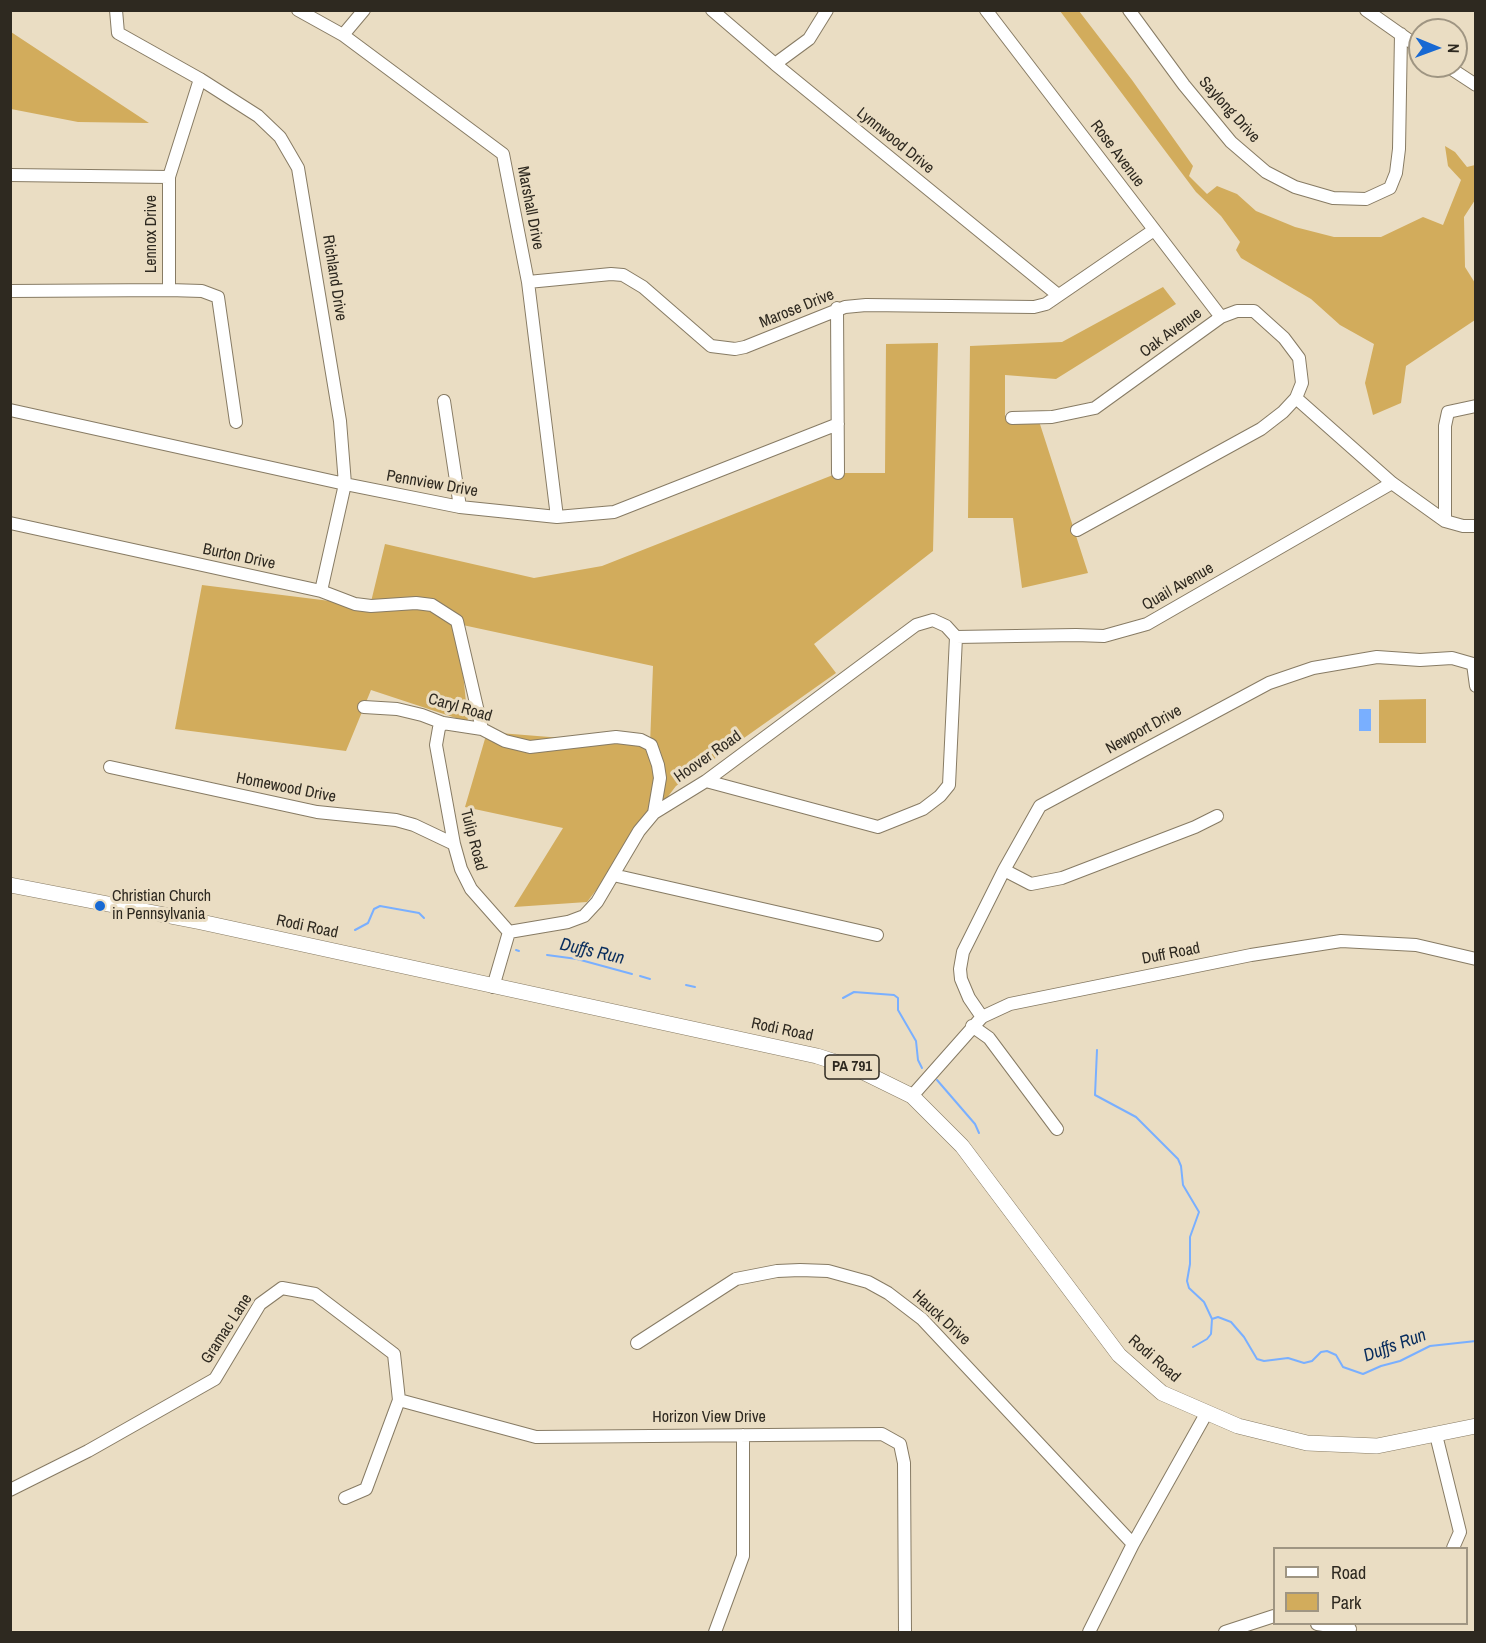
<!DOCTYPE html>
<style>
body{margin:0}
#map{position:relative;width:1486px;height:1643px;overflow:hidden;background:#eaddc3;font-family:"Archivo Narrow",sans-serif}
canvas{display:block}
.frame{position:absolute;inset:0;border:12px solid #2e2920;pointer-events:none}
.legend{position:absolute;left:1273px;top:1547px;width:195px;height:78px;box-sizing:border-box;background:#eaddc3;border:2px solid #9f9582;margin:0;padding:8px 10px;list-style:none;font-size:18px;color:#2e2920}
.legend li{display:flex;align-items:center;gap:12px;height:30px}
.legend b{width:30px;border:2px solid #9f9582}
.north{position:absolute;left:1408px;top:18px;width:60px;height:60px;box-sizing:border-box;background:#eaddc3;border:2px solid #9f9582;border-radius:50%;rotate:91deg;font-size:16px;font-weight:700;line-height:24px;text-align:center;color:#2e2920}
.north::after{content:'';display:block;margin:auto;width:21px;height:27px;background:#1869d3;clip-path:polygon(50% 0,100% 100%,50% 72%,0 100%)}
</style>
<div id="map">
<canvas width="1486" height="1643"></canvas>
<div class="frame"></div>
<ul class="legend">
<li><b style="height:8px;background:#fff"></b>Road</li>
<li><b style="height:16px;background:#d2ac5c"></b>Park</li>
</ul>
<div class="north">N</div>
</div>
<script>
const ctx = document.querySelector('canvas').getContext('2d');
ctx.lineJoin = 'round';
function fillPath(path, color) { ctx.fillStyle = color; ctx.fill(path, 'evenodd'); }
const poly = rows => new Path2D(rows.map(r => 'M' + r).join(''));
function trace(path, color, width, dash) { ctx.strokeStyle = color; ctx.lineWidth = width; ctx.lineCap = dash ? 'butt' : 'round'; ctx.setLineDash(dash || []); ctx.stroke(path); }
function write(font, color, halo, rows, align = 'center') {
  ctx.font = font + ' "Archivo Narrow",sans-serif'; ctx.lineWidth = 6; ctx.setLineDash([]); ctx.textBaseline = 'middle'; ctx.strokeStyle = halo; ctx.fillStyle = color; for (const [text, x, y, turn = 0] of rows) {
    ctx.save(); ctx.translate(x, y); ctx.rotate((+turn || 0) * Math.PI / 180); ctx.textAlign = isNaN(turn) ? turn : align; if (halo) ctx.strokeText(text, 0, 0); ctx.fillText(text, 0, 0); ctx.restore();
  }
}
fillPath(poly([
 [1060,11,1079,11,1132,80,1193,166,1189,176,1207,194,1217,186,1237,194,1256,211,1295,227,1334,237,1381,237,1423,217,1443,225,1461,180,1448,166,1445,146,1455,152,1467,167,1475,165,1475,200,1464,217,1465,267,1475,283,1475,320,1406,366,1401,403,1373,415,1365,383,1374,344,1340,325,1311,299,1241,258,1236,250,1240,242,1221,216,1196,192],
 [11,32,149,123,78,122,11,109],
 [1163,287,1176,304,1056,379,1005,375,1005,418,1038,418,1088,573,1022,588,1013,518,968,518,970,346,1062,342],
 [938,343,933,551,814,644,836,673,676,786,587,902,514,907,563,828,465,807,487,732,650,745,653,666,458,624,468,722,371,690,346,751,175,729,202,585,370,606,385,544,534,578,602,566,838,473,885,473,886,344],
 [1426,699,1426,743,1379,743,1379,700]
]), '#d2ac5c');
fillPath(poly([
 [1359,709,1371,709,1371,731,1359,731]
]), '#79afff');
trace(poly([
 [143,903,148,898,161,897],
 [120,916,123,918,132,916],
 [355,930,368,923,374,909,380,906,419,913,424,918],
 [516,950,519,951],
 [547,955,577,959,632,974],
 [640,976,650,979],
 [686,985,695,987],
 [843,998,854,992,894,995,898,998,898,1010,916,1041,918,1060,922,1068],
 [1097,1050,1095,1095,1136,1117,1178,1159,1181,1166,1183,1185,1199,1212,1190,1237,1190,1264,1187,1281,1189,1288,1204,1302,1212,1319],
 [937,1080,975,1124,979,1133],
 [1193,1347,1207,1339,1211,1334,1212,1319,1218,1317,1231,1322,1244,1337,1257,1359,1264,1361,1288,1358,1304,1363,1312,1361,1321,1352,1327,1351,1336,1355,1343,1367,1363,1374,1381,1366,1400,1361,1430,1346,1476,1341]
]), '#79afff', 2);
const minor = poly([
 [116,10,118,33,200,79,258,116,280,137,298,168,340,421,345,484,321,591],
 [298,10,343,35,503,154,528,282,557,517],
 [712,10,775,64,1058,295],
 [986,10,1221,317],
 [1129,10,1184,85,1231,142,1266,172,1295,187,1333,198,1366,199,1390,188,1396,173,1399,149,1401,34],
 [1366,10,1420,48],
 [343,35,364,10],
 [775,64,809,39,827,10],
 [1447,66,1476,85],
 [10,175,169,177],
 [528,282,611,274,623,275,643,287,711,346,735,349,745,347,845,307,866,305,1034,307,1046,304,1154,230],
 [169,290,169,177,200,79],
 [10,291,169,290,202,291,218,297,236,422],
 [837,308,838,473],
 [1296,398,1392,483,1445,521,1463,526,1476,526],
 [444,401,460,507],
 [10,410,345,484,460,507,557,517,614,512,838,424],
 [1012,418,1052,417,1095,408,1221,317,1237,311,1254,311,1284,338,1299,358,1302,383,1296,398,1283,412,1261,429,1077,530],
 [1445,521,1445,426,1448,412,1476,406],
 [10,523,321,591,355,604,371,606,416,603,432,605,457,621,482,729],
 [956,637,1076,635,1104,636,1147,624,1392,483],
 [364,707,397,709,422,715,443,723,482,729,505,741,530,747,616,737,641,740,651,745,658,765,660,778,654,813],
 [443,723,439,728,436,745,454,844,461,869,471,889,509,932,493,987],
 [110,767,317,812,396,820,414,825,454,844],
 [1004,870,1031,884,1062,878,1195,827,1217,816],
 [613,875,877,935],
 [509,932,568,922,584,916,597,902,639,831,654,813,706,781,916,625,933,620,946,626,956,637,949,785,940,796,923,809,878,827,706,781],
 [982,1017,969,998,961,979,960,969,963,952,1004,870,1040,806,1269,683,1313,668,1377,657,1420,660,1452,658,1473,664,1476,686],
 [972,1026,989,1038,1057,1129],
 [912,1096,982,1017,1010,1004,1251,955,1341,941,1416,945,1476,959],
 [637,1343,736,1279,777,1271,800,1270,828,1271,868,1282,888,1293,922,1319,1133,1544],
 [399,1400,536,1437,882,1434,900,1444,904,1463,905,1632],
 [1436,1435,1460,1532,1453,1548],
 [10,1490,88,1451,215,1379,260,1304,282,1288,315,1294,394,1354,399,1400,366,1489,345,1498],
 [1317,1624,1350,1629],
 [715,1632,743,1556,743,1435],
 [1089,1632,1133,1544,1206,1414],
 [1225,1632,1274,1616]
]);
const major = poly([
 [10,885,201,922,817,1056,857,1069,912,1096,962,1146,1119,1355,1162,1393,1238,1426,1307,1443,1377,1446,1476,1426]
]);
trace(minor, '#877b64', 14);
trace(major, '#877b64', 16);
trace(minor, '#fff', 12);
trace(major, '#fff', 15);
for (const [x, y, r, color] of [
 [100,906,6,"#1869d3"]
]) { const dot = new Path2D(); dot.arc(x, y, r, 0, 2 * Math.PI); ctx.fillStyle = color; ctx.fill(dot); trace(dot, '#eaddc3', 2); }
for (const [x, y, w] of [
 [852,1067,54]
]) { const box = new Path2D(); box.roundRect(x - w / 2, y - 12, w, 24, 4.5); ctx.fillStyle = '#eaddc3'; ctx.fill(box); trace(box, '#2e2920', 1.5); }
write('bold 15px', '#2e2920', null, [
 ["PA 791",852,1067]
]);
write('16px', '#2e2920', '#eaddc3', [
 ["Saylong Drive",1229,110,48],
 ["Lynnwood Drive",895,141,39],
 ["Rose Avenue",1117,154,53],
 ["Marshall Drive",530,208,79],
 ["Lennox Drive",152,234,-90],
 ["Richland Drive",334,278,81],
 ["Marose Drive",797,309,-22],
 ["Oak Avenue",1171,333,-36],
 ["Pennview Drive",432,484,10],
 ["Burton Drive",239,557,12],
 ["Quail Avenue",1178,587,-30],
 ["Caryl Road",460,708,16],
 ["Newport Drive",1144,730,-29],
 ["Hoover Road",708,757,-35],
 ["Homewood Drive",286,788,11],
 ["Tulip Road",473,840,75],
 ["Rodi Road",307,927,12],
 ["Duff Road",1171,954,-11],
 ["Rodi Road",782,1030,12],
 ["Hauck Drive",941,1318,43],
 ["Gramac Lane",227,1329,-57],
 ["Rodi Road",1154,1359,41],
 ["Horizon View Drive",709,1418]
]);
write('16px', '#2e2920', '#eaddc3', [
 ["Christian Church",112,897],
 ["in Pennsylvania",112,915]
], 'left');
write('italic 18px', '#092d5d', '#eaddc3', [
 ["Duffs Run",592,952,13],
 ["Duffs Run",1395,1346,-20]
]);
</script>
